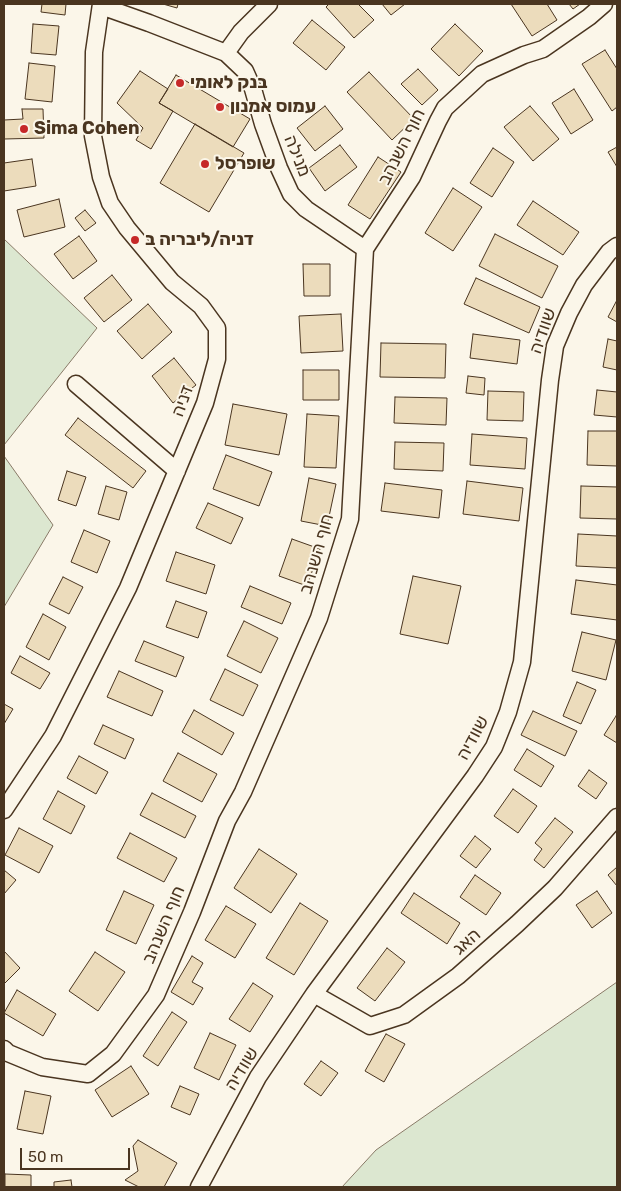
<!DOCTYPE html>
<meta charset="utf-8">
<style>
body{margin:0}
#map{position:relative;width:621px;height:1191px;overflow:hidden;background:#fbf6e9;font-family:Rubik,sans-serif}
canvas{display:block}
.frame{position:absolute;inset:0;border:5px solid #4a3520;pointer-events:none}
.scale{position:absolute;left:20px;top:1148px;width:110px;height:22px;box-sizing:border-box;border:2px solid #4a3520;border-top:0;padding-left:6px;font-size:15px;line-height:18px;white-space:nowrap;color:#4a3520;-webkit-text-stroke:4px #fbf6e9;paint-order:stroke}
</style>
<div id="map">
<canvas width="621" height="1191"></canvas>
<div class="frame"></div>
<div class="scale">50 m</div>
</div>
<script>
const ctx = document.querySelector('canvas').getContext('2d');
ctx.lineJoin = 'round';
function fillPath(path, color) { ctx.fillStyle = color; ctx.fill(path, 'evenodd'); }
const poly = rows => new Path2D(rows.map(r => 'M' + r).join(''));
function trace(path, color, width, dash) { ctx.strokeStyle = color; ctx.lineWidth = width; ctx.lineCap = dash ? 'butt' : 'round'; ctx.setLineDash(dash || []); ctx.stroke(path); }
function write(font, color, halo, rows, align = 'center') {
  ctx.font = font + ' Rubik,Heebo,sans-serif'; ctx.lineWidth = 4; ctx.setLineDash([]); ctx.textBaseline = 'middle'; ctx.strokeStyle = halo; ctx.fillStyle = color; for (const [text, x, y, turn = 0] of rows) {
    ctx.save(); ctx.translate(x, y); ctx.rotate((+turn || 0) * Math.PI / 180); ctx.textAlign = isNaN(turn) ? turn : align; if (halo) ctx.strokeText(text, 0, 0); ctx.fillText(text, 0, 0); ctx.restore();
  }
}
const green = poly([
 [4,239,97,328,4,445,4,239],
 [4,456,53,525,4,607,4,456],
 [617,982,617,1187,342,1187,376,1150,617,982]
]);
fillPath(green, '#dce7d0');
trace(green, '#887966', 1);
const building = poly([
 [42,4,66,4,65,15,41,12,42,4],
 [163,4,178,4,177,8,163,4],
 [329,4,358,4,374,20,354,38,326,7,329,4],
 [382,4,405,4,391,15,382,4],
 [511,4,547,4,557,20,532,36,511,4],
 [569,4,580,4,573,9,569,4],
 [312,20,345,47,326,70,293,43,312,20],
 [33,24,59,26,56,55,31,53,33,24],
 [455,24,483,51,459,76,431,49,455,24],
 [605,50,617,69,617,107,612,111,582,64,605,50],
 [29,63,55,66,52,102,25,99,29,63],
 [418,69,438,90,422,105,401,84,418,69],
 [140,71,168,89,159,103,173,111,151,149,136,140,143,128,117,103,140,71],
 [369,72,414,119,392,140,347,92,369,72],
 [176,75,250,119,233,147,159,103,176,75],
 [574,89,593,120,571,134,552,103,574,89],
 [325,106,343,129,315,151,297,128,325,106],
 [530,106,559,139,533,161,504,127,530,106],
 [22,109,43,109,44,138,4,139,4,120,23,119,22,109],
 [195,124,244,153,209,212,160,183,195,124],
 [340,145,357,167,325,191,309,168,340,145],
 [617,147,617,167,608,152,617,147],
 [493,148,514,162,492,197,470,183,493,148],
 [378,157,401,172,370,219,348,205,378,157],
 [32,159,36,186,4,191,4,163,32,159],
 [453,188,482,207,453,251,425,233,453,188],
 [59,199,65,227,24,237,17,210,59,199],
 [533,201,579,232,563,255,517,225,533,201],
 [85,210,96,223,85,231,75,218,85,210],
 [495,234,558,266,542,298,479,266,495,234],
 [79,236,97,261,73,279,54,254,79,236],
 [303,264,330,264,330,296,304,296,303,264],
 [112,275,132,300,104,322,84,298,112,275],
 [476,278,540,307,529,333,464,304,476,278],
 [617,300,617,322,608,317,617,300],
 [148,304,172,332,142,359,117,331,148,304],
 [341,314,343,351,301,353,299,316,341,314],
 [473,334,520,340,517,364,470,358,473,334],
 [608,339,617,341,617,370,603,367,608,339],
 [381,343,446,344,445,378,380,377,381,343],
 [174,358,196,385,173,403,152,376,174,358],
 [303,370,339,370,339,400,303,400,303,370],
 [468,376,485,378,484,395,466,393,468,376],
 [597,390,617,392,617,417,594,415,597,390],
 [488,391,524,392,523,421,487,420,488,391],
 [395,397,447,398,446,425,394,423,395,397],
 [233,404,287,414,279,455,225,445,233,404],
 [307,414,339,416,336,468,304,467,307,414],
 [78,418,146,471,133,488,65,435,78,418],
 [588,431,617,431,617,466,587,465,588,431],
 [472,434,527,438,525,469,470,465,472,434],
 [395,442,444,443,443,471,394,469,395,442],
 [226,455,272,472,259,506,213,489,226,455],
 [67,471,86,477,76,506,58,500,67,471],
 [309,478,336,484,327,526,301,521,309,478],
 [467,481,523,488,519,521,463,514,467,481],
 [385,483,442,490,439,518,381,511,385,483],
 [106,486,127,492,119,520,98,514,106,486],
 [581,486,617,487,617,519,580,518,581,486],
 [208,503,243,518,231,544,196,528,208,503],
 [84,530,110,541,97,573,71,562,84,530],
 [578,534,617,536,617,568,576,566,578,534],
 [292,539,320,549,307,586,279,576,292,539],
 [176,552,215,565,206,594,166,581,176,552],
 [413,576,461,586,448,644,400,634,413,576],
 [63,577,83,587,69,614,49,604,63,577],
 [576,580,617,585,617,620,571,614,576,580],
 [250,586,291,603,282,624,241,607,250,586],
 [176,601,207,612,198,638,166,627,176,601],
 [43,614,66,627,49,660,26,647,43,614],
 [244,621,278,638,261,673,227,656,244,621],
 [582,632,616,640,606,680,572,671,582,632],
 [144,641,184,657,176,677,135,661,144,641],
 [20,656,50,673,40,689,11,673,20,656],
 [225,669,258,685,243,716,210,700,225,669],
 [119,671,163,691,152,716,107,697,119,671],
 [577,682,596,690,581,724,563,716,577,682],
 [4,704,13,709,4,724,4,704],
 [194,710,234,733,222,755,182,732,194,710],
 [533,711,577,731,565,756,521,735,533,711],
 [616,716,617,717,617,743,604,735,616,716],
 [103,725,134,739,125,759,94,744,103,725],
 [527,749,554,766,541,787,514,770,527,749],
 [178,753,217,774,202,802,163,781,178,753],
 [79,756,108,772,96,794,67,778,79,756],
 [589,770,607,783,596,799,578,786,589,770],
 [513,789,537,806,518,833,494,816,513,789],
 [58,791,85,806,71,834,43,819,58,791],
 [152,793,196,816,185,838,140,815,152,793],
 [555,818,573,832,544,868,534,860,542,849,535,843,555,818],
 [19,828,53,846,39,873,5,855,19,828],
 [130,833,177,858,164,882,117,858,130,833],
 [475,836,491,849,476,868,460,856,475,836],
 [259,849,297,874,271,913,234,888,259,849],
 [617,867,617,886,608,875,617,867],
 [4,870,16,880,4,894,4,870],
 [475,875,501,893,486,915,460,897,475,875],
 [124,891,154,905,136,944,106,930,124,891],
 [597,891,612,913,592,928,576,905,597,891],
 [414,893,460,923,447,944,401,913,414,893],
 [300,903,328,921,294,975,266,958,300,903],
 [226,906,256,924,235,958,205,940,226,906],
 [387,948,405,962,375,1001,357,988,387,948],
 [4,951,20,968,4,984,4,951],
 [95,952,125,972,98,1011,69,991,95,952],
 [192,956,203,963,192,982,203,988,193,1005,171,992,192,956],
 [253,983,273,996,250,1032,229,1019,253,983],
 [17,990,56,1014,43,1036,4,1013,17,990],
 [172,1012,187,1022,158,1066,143,1056,172,1012],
 [210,1033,236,1045,219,1080,194,1068,210,1033],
 [386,1034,405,1044,384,1082,365,1071,386,1034],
 [321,1061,338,1073,321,1096,304,1084,321,1061],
 [131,1066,149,1094,112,1117,95,1090,131,1066],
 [180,1086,199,1094,190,1115,171,1107,180,1086],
 [25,1091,51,1096,43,1134,17,1129,25,1091],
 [138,1140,177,1163,164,1187,139,1187,125,1180,138,1171,133,1146,138,1140],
 [5,1174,31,1175,31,1187,5,1187,5,1174],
 [71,1180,72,1187,54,1187,54,1182,71,1180]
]);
fillPath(building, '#ecdcbc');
trace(building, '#4a3520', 1);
const minor = poly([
 [101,6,149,23,226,53,241,32,269,4],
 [226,53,245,71,253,89,263,124,279,168,291,194,306,209,365,249],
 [76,384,177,471],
 [4,810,53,736,128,588,205,403,217,359,217,328,201,306,172,282,127,228,110,203,101,177,93,136,94,52,101,4],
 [314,994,370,1026,404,1015,458,976,517,924,555,888,617,817],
 [4,1049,8,1053,42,1067,88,1074,113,1054,156,995,192,912,227,821,243,792,319,618,350,519,365,249,412,177,438,121,445,108,482,74,524,55,543,49,589,17,604,4],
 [199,1187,258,1077,314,994,475,776,494,747,508,712,522,662,550,380,555,346,569,313,584,285,609,252,617,246]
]);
trace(minor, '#4a3520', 19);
trace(minor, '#fbf6e9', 16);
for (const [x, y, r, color] of [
 [180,83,5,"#c62828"],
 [220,107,5,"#c62828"],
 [24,129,5,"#c62828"],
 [205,164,5,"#c62828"],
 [135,240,5,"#c62828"]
]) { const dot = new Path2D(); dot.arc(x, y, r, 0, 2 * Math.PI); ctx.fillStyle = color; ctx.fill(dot); trace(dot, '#fbf6e9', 2); }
write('bold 18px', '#4a3520', '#fbf6e9', [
 ["בנק לאומי",190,83],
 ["עמוס אמנון",230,107],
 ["Sima Cohen",34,129],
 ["שופרסל",215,164],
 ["דניה/ליבריה ב",145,240]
], 'left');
write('18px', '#4a3520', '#fbf6e9', [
 ["חוף השנהב",402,147,-63],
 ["מנילה",297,156,68],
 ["שוודיה",543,331,-71],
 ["דניה",183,401,-70],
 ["חוף השנהב",317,554,-74],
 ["שוודיה",473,738,-62],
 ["חוף השנהב",164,925,-67],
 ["האג",467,942,-41],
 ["שוודיה",242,1069,-59]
]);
</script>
